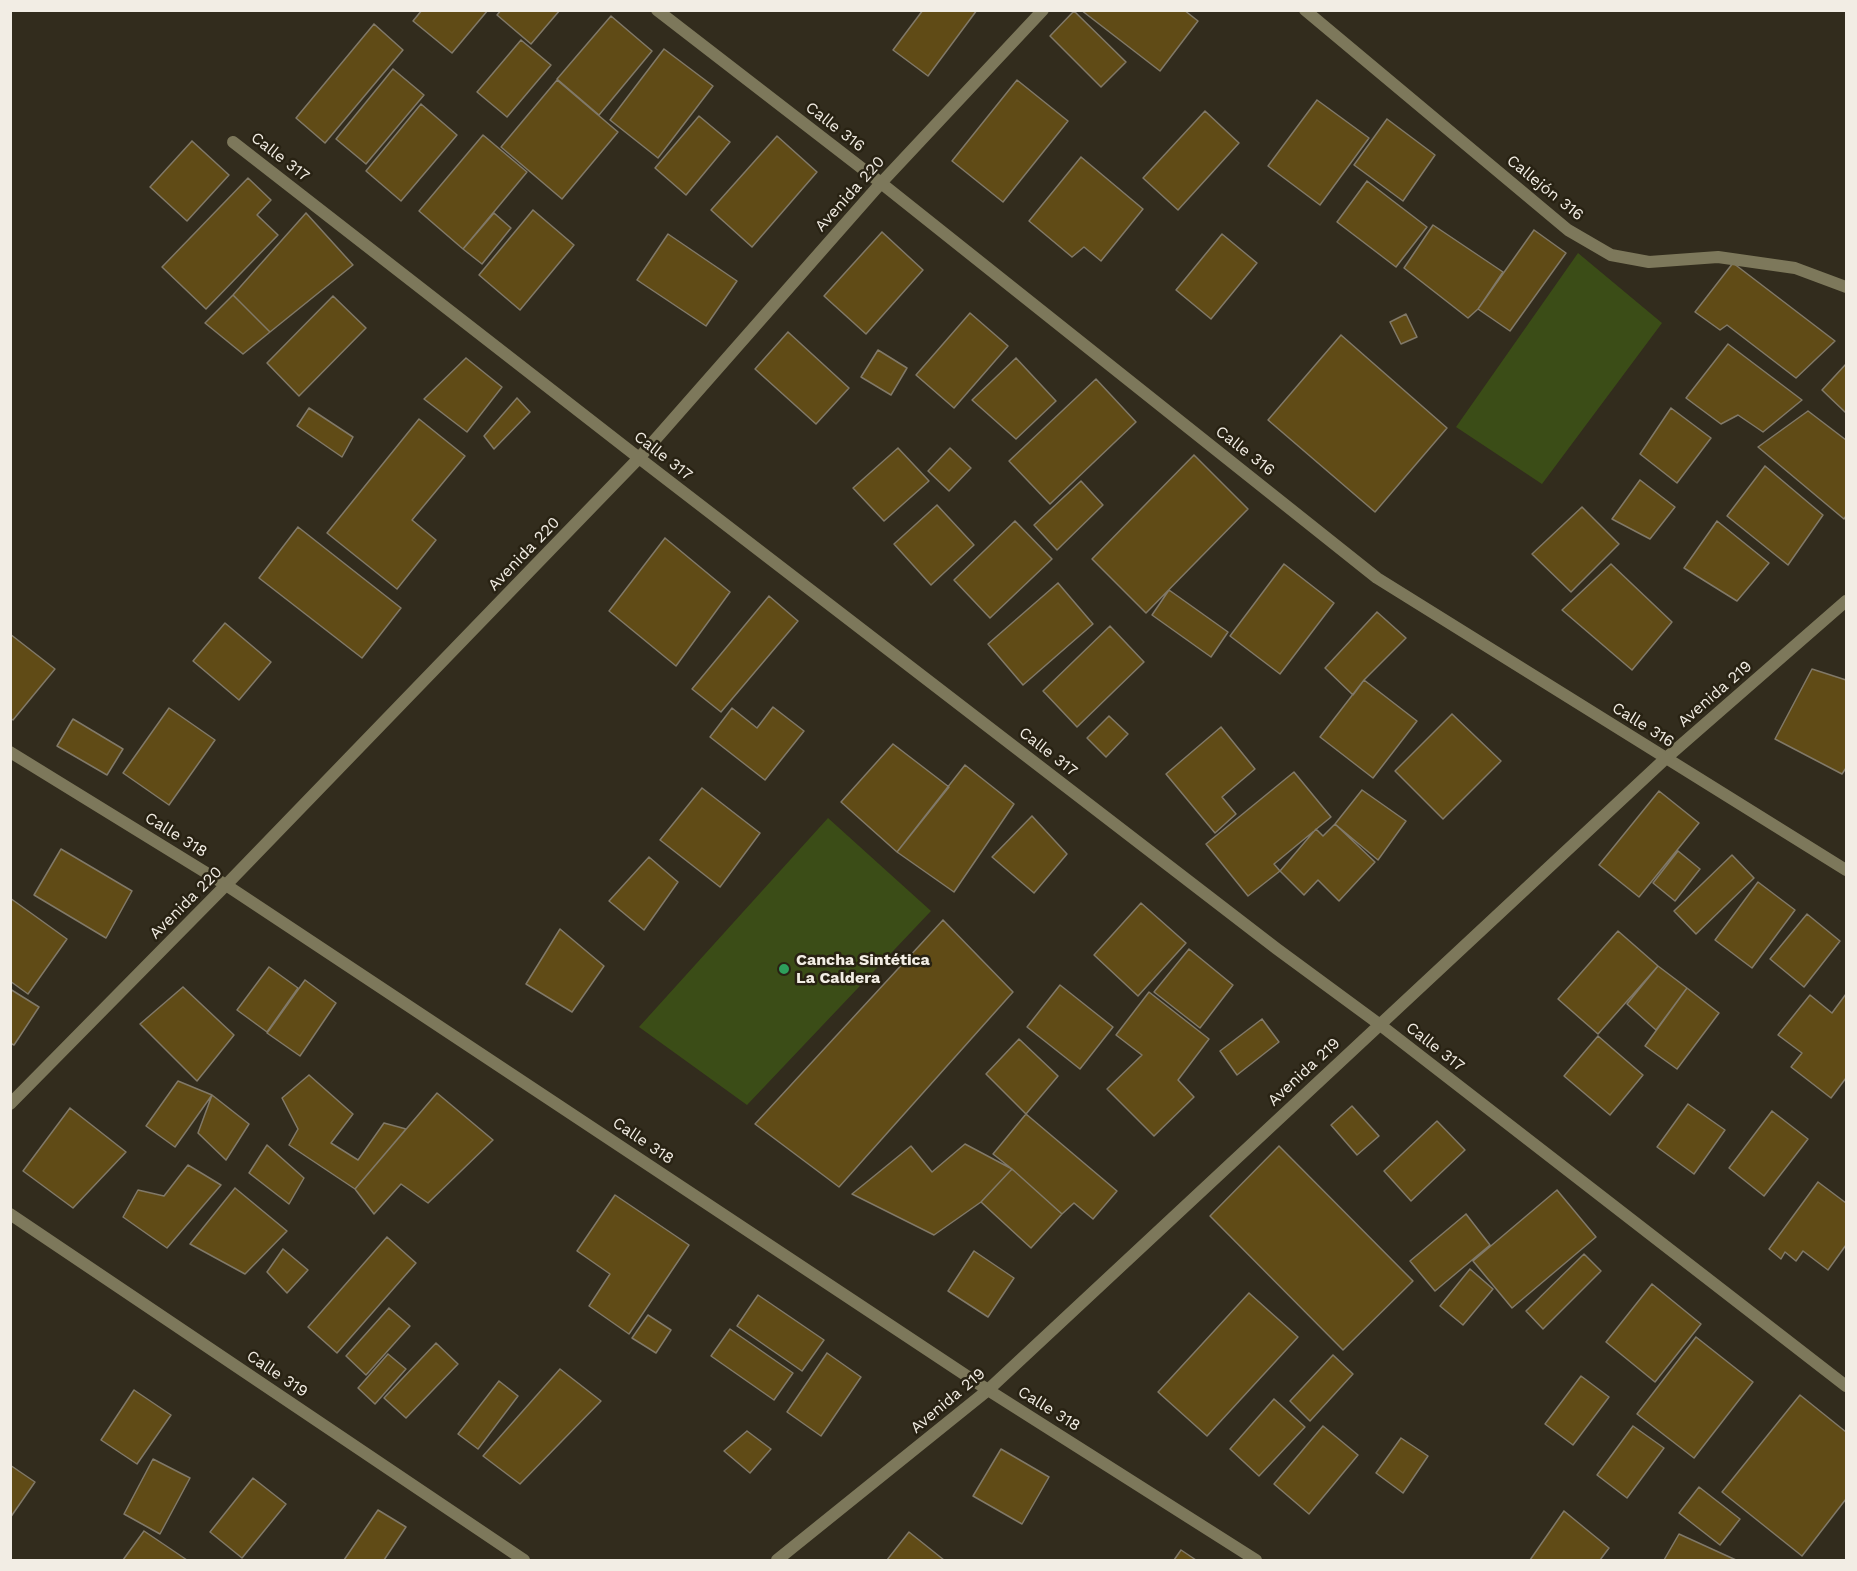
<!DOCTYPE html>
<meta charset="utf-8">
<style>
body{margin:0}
#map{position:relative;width:1857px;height:1571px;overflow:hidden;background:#322c1d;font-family:"Work Sans",sans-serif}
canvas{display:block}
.frame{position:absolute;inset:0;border:12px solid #f2ede4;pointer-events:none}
</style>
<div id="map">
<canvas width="1857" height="1571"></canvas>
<div class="frame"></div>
</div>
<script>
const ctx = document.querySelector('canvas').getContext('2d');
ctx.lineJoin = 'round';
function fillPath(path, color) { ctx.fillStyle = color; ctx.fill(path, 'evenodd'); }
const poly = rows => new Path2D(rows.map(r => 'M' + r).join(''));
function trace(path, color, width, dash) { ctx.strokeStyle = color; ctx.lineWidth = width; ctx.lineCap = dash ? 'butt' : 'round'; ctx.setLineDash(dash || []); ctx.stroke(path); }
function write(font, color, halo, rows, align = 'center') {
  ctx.font = font + ' "Work Sans",sans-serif'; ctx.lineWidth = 5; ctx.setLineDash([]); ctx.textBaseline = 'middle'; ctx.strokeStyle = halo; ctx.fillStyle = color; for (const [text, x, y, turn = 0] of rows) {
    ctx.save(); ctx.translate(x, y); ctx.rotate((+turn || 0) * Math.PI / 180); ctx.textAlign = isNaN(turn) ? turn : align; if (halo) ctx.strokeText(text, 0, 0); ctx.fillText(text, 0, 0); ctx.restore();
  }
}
fillPath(poly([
 [1578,253,1662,323,1542,484,1456,427],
 [828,818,931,911,747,1105,639,1027]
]), '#3b4d17');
const building = poly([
 [422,10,488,10,452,53,413,21,422,10],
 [501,10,560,10,531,44,497,15,501,10],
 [923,10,977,10,928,76,893,50,923,10],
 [1081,10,1184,10,1198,21,1160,71,1081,10],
 [1074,11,1126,62,1101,87,1050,36,1074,11],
 [611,16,652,51,599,115,557,79,611,16],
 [374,24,403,50,325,143,296,118,374,24],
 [521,40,551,65,507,117,477,92,521,40],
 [664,49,713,86,658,158,610,120,664,49],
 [393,69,424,95,366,164,336,139,393,69],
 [557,80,618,132,562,199,501,147,557,80],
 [1017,80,1068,121,1003,202,952,161,1017,80],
 [1317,100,1369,138,1320,205,1268,166,1317,100],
 [421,104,457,135,401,201,366,171,421,104],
 [1205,111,1239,143,1178,210,1143,178,1205,111],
 [699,116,730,142,686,195,655,168,699,116],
 [1387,119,1435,155,1403,201,1354,165,1387,119],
 [483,135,527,172,463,249,419,211,483,135],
 [777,136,817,172,752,247,711,210,777,136],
 [192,141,229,175,187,221,150,187,192,141],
 [1081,157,1143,209,1101,261,1084,247,1072,257,1029,221,1081,157],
 [248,178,271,200,257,215,278,235,206,309,162,267,248,178],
 [1367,181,1427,227,1396,267,1337,222,1367,181],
 [533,210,574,245,520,310,479,275,533,210],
 [306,213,353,265,270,332,233,295,306,213],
 [494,213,511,228,482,264,463,249,494,213],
 [1433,225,1503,272,1478,309,1468,318,1404,268,1433,225],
 [1534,230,1566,253,1510,331,1478,309,1534,230],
 [882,232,923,270,866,334,824,296,882,232],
 [668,234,737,281,706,326,637,280,668,234],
 [1222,234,1257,263,1211,319,1176,290,1222,234],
 [1733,263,1835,341,1796,378,1727,325,1720,330,1695,312,1733,263],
 [233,295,270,332,243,354,205,323,233,295],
 [333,296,366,328,299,396,267,363,333,296],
 [970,313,1008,346,954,408,916,375,970,313],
 [1406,314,1417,337,1401,344,1390,322,1406,314],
 [788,332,849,388,816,424,755,369,788,332],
 [1341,335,1447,428,1375,512,1268,420,1341,335],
 [1728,344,1802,400,1763,432,1738,415,1721,424,1686,398,1728,344],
 [878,350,907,368,891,395,861,377,878,350],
 [466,358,502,387,467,432,424,399,466,358],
 [1016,358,1056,401,1016,439,972,400,1016,358],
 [1846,364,1846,413,1822,390,1846,364],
 [1096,379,1136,422,1050,504,1009,461,1096,379],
 [517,398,530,412,494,449,484,436,517,398],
 [309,408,353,437,342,457,297,426,309,408],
 [1671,408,1711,438,1677,483,1640,454,1671,408],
 [1808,411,1846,440,1846,516,1844,519,1758,447,1808,411],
 [419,419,465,456,412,520,436,540,397,589,327,533,419,419],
 [898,448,929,481,884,521,853,488,898,448],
 [950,448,971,468,949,491,928,471,950,448],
 [1194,455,1248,509,1146,613,1092,559,1194,455],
 [1765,466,1823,515,1788,565,1727,516,1765,466],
 [1640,480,1675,507,1650,539,1612,519,1640,480],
 [1081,481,1103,505,1057,550,1034,525,1081,481],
 [937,505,974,545,931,585,894,544,937,505],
 [1582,507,1619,544,1571,592,1532,554,1582,507],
 [1015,521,1052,559,990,618,954,580,1015,521],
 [1717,521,1769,563,1737,601,1684,568,1717,521],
 [298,527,401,608,362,658,259,578,298,527],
 [665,538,730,592,676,666,609,611,665,538],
 [1284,564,1334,603,1280,674,1230,636,1284,564],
 [1611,564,1672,622,1632,670,1562,610,1611,564],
 [1058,583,1093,624,1023,685,988,644,1058,583],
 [1169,590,1228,632,1211,657,1152,615,1169,590],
 [769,596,798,621,721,712,692,689,769,596],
 [1377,612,1406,638,1364,680,1353,695,1325,668,1377,612],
 [225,623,271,662,239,700,193,661,225,623],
 [1110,626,1144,662,1077,727,1043,691,1110,626],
 [10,634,55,669,13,720,10,718,10,634],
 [1812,669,1846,680,1846,768,1842,774,1775,739,1812,669],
 [1364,680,1417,721,1373,778,1320,737,1364,680],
 [773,707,804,731,765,780,710,737,732,708,757,728,773,707],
 [169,708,215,740,169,805,123,773,169,708],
 [1452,714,1501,761,1443,819,1395,771,1452,714],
 [1109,716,1128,734,1106,757,1087,738,1109,716],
 [73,719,123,749,107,775,57,746,73,719],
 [1221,727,1255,769,1222,797,1236,814,1215,833,1166,774,1221,727],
 [893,744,949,787,897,852,841,802,893,744],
 [965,765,1014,804,954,892,897,852,965,765],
 [1294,772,1331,817,1274,864,1280,871,1248,896,1206,844,1294,772],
 [702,788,760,833,720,887,660,840,702,788],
 [1362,790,1406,821,1378,860,1335,824,1362,790],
 [1659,791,1699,823,1639,897,1599,865,1659,791],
 [1032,816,1067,854,1034,893,992,857,1032,816],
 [1335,824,1375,862,1339,901,1318,880,1304,895,1280,871,1316,829,1323,836,1335,824],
 [61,849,132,891,106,938,34,895,61,849],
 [1678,851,1700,869,1675,901,1653,883,1678,851],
 [1732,855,1754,878,1696,934,1674,911,1732,855],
 [649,857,678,882,644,930,609,901,649,857],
 [1758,882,1795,910,1752,968,1715,940,1758,882],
 [10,898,67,939,28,994,10,981,10,898],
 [1141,903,1186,943,1138,996,1094,955,1141,903],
 [1807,914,1840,941,1804,987,1770,959,1807,914],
 [943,920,1013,992,839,1187,755,1124,943,920],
 [560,929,604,966,572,1012,526,984,560,929],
 [1618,931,1658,966,1598,1034,1558,999,1618,931],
 [1189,949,1233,985,1200,1028,1154,992,1189,949],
 [1658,966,1687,988,1656,1030,1627,1004,1658,966],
 [269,967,298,988,267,1032,237,1010,269,967],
 [305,980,336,1003,300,1056,267,1033,305,980],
 [1060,985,1113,1027,1080,1069,1027,1027,1060,985],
 [183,987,234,1035,197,1081,140,1024,183,987],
 [1687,988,1719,1013,1677,1069,1645,1046,1687,988],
 [10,989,39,1007,14,1045,10,1043,10,989],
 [1149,992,1209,1039,1178,1080,1194,1097,1154,1136,1107,1089,1142,1055,1116,1035,1149,992],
 [1846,994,1846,1078,1831,1098,1791,1067,1802,1053,1778,1035,1810,995,1832,1013,1846,994],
 [1262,1019,1279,1042,1237,1075,1220,1051,1262,1019],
 [1598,1036,1643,1075,1610,1115,1564,1076,1598,1036],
 [1019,1039,1058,1076,1026,1114,986,1074,1019,1039],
 [309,1075,353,1114,331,1143,358,1160,384,1123,406,1129,355,1189,289,1145,298,1129,282,1098,309,1075],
 [178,1081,212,1095,175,1147,146,1126,178,1081],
 [437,1093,493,1140,428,1203,401,1184,374,1214,355,1189,437,1093],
 [212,1095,249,1124,226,1160,198,1133,212,1095],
 [1688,1104,1725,1130,1694,1174,1657,1147,1688,1104],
 [1352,1106,1379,1136,1357,1155,1331,1125,1352,1106],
 [70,1108,126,1152,73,1208,23,1171,70,1108],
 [1772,1111,1808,1139,1764,1196,1729,1168,1772,1111],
 [1026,1114,1117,1191,1093,1219,1074,1203,1062,1214,1012,1169,993,1154,1026,1114],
 [1437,1121,1465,1150,1411,1201,1384,1171,1437,1121],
 [965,1144,1012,1169,981,1202,934,1235,852,1194,911,1146,932,1172,965,1144],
 [267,1145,304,1178,289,1204,249,1173,267,1145],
 [1279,1146,1413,1281,1343,1350,1210,1216,1279,1146],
 [188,1165,221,1185,167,1248,123,1217,138,1190,164,1196,188,1165],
 [1012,1169,1062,1214,1031,1248,981,1202,1012,1169],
 [1818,1182,1846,1203,1846,1245,1828,1270,1803,1251,1796,1261,1785,1252,1781,1259,1769,1249,1818,1182],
 [235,1188,287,1231,245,1274,190,1244,235,1188],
 [1557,1190,1596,1237,1512,1308,1473,1261,1557,1190],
 [615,1195,689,1245,629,1334,589,1306,610,1274,577,1251,615,1195],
 [1466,1214,1490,1245,1435,1291,1410,1261,1466,1214],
 [387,1237,416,1263,337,1353,308,1327,387,1237],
 [283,1249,308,1270,287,1293,267,1272,283,1249],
 [974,1251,1014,1278,988,1317,948,1291,974,1251],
 [1584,1254,1601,1271,1543,1329,1526,1311,1584,1254],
 [1470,1269,1493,1289,1463,1325,1440,1306,1470,1269],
 [1652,1284,1701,1324,1655,1382,1606,1342,1652,1284],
 [1249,1293,1298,1337,1207,1436,1158,1392,1249,1293],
 [758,1295,824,1340,802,1371,737,1326,758,1295],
 [389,1308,410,1326,366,1375,346,1356,389,1308],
 [648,1315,671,1330,656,1353,632,1338,648,1315],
 [730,1329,793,1373,774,1400,711,1356,730,1329],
 [1696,1337,1753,1382,1694,1458,1637,1414,1696,1337],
 [436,1343,458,1364,406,1418,384,1398,436,1343],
 [827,1353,861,1377,821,1436,787,1412,827,1353],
 [388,1354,406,1369,375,1404,358,1388,388,1354],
 [1333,1355,1353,1374,1310,1421,1290,1401,1333,1355],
 [560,1369,601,1401,520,1484,483,1456,560,1369],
 [1581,1376,1609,1397,1573,1445,1545,1424,1581,1376],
 [499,1381,518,1396,478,1449,458,1434,499,1381],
 [134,1390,171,1415,137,1464,101,1440,134,1390],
 [1800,1395,1846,1432,1846,1499,1802,1556,1722,1492,1800,1395],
 [1274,1399,1305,1427,1259,1476,1230,1449,1274,1399],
 [1323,1426,1358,1455,1309,1514,1274,1484,1323,1426],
 [1633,1426,1664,1448,1627,1498,1597,1475,1633,1426],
 [747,1431,771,1449,750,1473,724,1451,747,1431],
 [1401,1438,1428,1456,1403,1493,1376,1473,1401,1438],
 [1001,1449,1049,1477,1022,1524,973,1496,1001,1449],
 [153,1459,190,1478,160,1534,124,1514,153,1459],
 [10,1465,35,1482,10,1518,10,1465],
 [253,1478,286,1504,242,1558,210,1532,253,1478],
 [1699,1487,1740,1519,1720,1545,1679,1513,1699,1487],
 [378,1510,406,1527,384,1560,344,1560,378,1510],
 [1564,1511,1609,1548,1600,1560,1530,1560,1564,1511],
 [144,1531,187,1560,123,1560,144,1531],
 [909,1532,944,1560,887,1560,909,1532],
 [1679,1534,1736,1560,1664,1560,1679,1534],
 [1181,1550,1196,1560,1174,1560,1181,1550]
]);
fillPath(building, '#604b16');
trace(building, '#817968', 1.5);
trace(poly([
 [1305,10,1568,230,1611,255,1649,262,1718,257,1795,268,1846,287]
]), '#7d785b', 12);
trace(poly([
 [657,10,881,183,1377,578,1846,870],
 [233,142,639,458,1277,949,1379,1024,1846,1386],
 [10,752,226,885,988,1390,1256,1560],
 [10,1104,226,885,639,458,881,183,1043,10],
 [777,1560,988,1390,1665,759,1846,601]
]), '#7d785b', 12);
trace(poly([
 [10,1214,524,1560]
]), '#7d785b', 12);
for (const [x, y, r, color] of [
 [784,969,6,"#2e9e5b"]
]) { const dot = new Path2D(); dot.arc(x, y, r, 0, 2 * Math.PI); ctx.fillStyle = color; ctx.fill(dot); trace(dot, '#282213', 2); }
write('16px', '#f2ede4', '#282213', [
 ["Calle 316",835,127,38],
 ["Calle 317",280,157,38],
 ["Callejón 316",1545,188,39],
 ["Avenida 220",850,194,-48],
 ["Calle 316",1245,451,38],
 ["Calle 317",663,456,38],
 ["Avenida 220",524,554,-46],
 ["Avenida 219",1715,694,-41],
 ["Calle 316",1643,725,32],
 ["Calle 317",1048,752,38],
 ["Calle 318",176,835,32],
 ["Avenida 220",186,903,-45],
 ["Calle 317",1435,1047,38],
 ["Avenida 219",1304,1072,-43],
 ["Calle 318",643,1141,34],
 ["Calle 319",277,1374,34],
 ["Avenida 219",948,1401,-40],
 ["Calle 318",1049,1409,32]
]);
write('bold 16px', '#f2ede4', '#282213', [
 ["Cancha Sintética",796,960],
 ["La Caldera",796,978]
], 'left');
</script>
